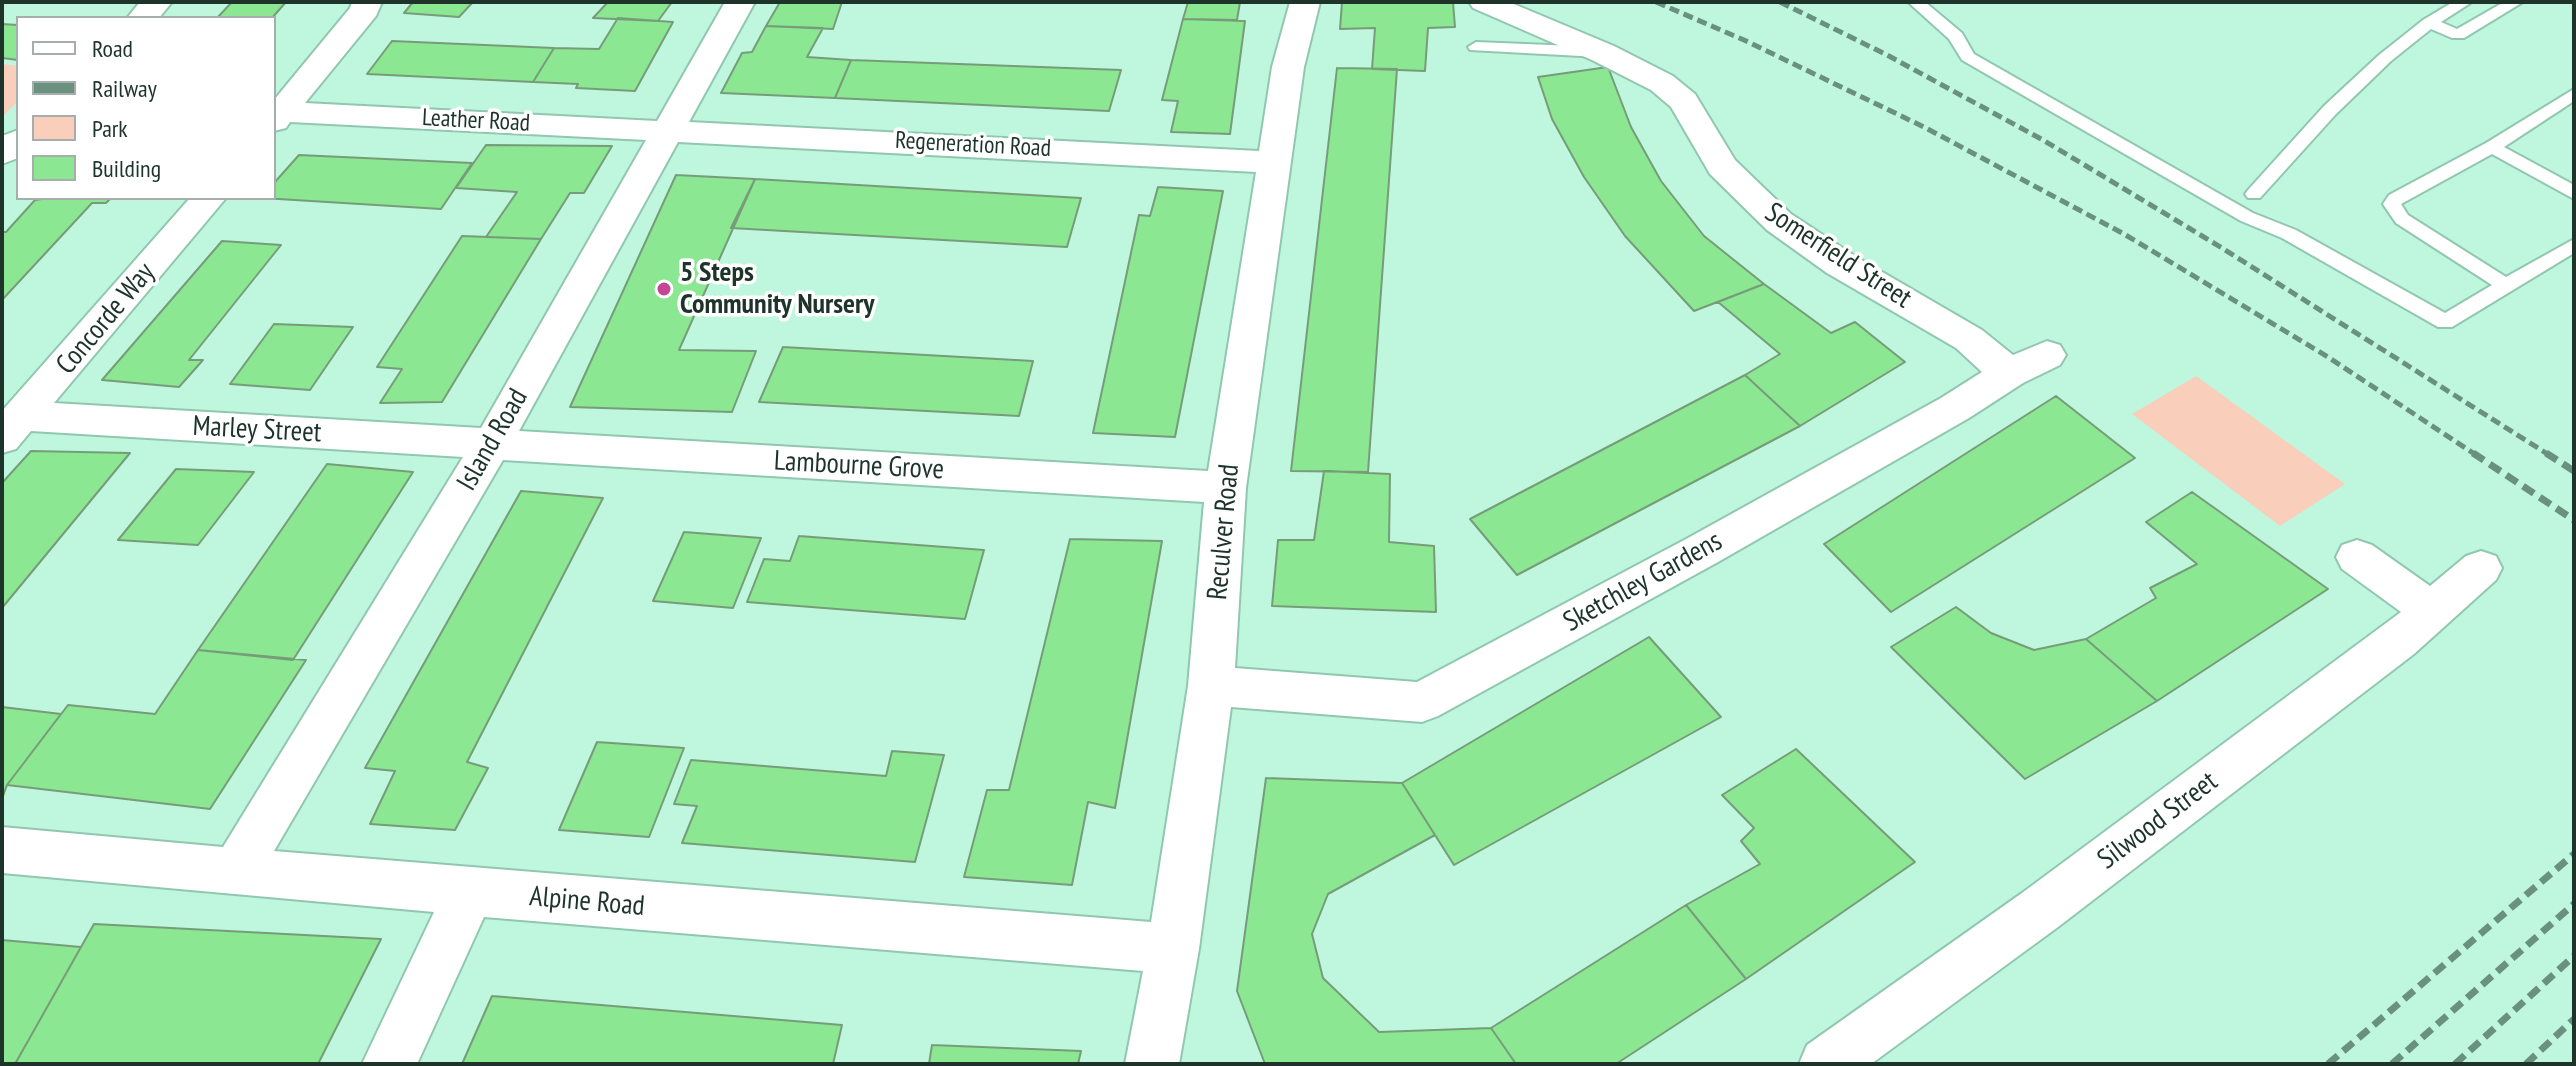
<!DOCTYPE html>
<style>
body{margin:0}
#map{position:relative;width:2576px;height:1066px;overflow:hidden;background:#bff7de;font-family:"PT Sans Narrow",sans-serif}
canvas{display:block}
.frame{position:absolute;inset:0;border:4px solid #1e342b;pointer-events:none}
.legend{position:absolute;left:16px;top:16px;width:260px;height:184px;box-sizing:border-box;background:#fff;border:2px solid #a5aeaa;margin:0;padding:10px 14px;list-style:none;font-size:24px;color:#1e342b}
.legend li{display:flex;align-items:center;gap:16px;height:40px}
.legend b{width:40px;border:2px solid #a5aeaa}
</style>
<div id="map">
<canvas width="2576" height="1066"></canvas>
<div class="frame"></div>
<ul class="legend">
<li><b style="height:10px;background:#fff"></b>Road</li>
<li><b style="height:10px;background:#6a9080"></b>Railway</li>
<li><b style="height:22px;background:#f9cebb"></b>Park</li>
<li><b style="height:22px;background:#8be792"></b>Building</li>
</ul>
</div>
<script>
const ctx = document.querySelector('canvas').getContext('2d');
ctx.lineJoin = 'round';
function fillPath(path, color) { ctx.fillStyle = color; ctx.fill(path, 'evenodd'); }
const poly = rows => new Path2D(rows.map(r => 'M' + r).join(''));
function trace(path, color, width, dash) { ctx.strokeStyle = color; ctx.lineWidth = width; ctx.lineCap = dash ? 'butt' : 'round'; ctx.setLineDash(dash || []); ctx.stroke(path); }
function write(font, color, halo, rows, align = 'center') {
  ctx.font = font + ' "PT Sans Narrow",sans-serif'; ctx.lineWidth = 7; ctx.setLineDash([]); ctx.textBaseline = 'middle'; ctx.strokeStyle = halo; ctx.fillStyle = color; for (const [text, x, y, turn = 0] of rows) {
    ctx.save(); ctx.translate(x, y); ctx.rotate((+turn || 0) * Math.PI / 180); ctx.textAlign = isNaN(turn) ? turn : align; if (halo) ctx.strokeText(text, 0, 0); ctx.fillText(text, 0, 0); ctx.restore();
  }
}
fillPath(poly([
 [2,64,18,66,18,101,2,117],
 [2196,376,2345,484,2280,526,2132,414]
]), '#f9cebb');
const building = poly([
 [232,2,286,2,272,18,217,18,232,2],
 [413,2,473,2,459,17,404,13,413,2],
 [608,2,672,2,658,21,593,18,608,2],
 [780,2,842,2,833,29,766,26,780,2],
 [1188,2,1240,2,1237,20,1183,19,1188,2],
 [1342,2,1453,2,1455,27,1428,28,1425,71,1372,69,1375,28,1340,29,1342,2],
 [618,18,673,22,635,91,576,88,578,84,533,82,554,48,599,49,618,18],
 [1183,19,1245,21,1230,134,1171,132,1178,101,1162,100,1183,19],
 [2,24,18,25,18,60,2,58,2,24],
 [766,26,823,28,807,57,851,60,835,98,721,93,742,53,752,52,766,26],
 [392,41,554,48,533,82,367,74,392,41],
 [851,60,1121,70,1109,111,835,98,851,60],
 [1608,67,1631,127,1661,181,1704,236,1764,284,1694,311,1625,236,1584,177,1552,119,1538,77,1608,67],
 [1337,68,1397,69,1368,472,1291,471,1337,68],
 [486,145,612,146,584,193,570,193,541,239,486,237,517,192,456,188,486,145],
 [299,155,472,163,441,209,262,198,274,198,274,183,299,155],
 [676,175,755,179,679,350,756,351,732,412,570,407,676,175],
 [755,179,1081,198,1067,247,731,228,755,179],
 [1158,187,1223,191,1175,437,1093,433,1139,215,1150,216,1158,187],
 [49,198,111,198,106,203,92,203,2,300,2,232,6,232,35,200,49,198],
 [462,236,541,239,442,402,380,403,402,369,377,367,462,236],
 [222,241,281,245,189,360,203,360,179,387,102,380,222,241],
 [1764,284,1831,333,1855,322,1905,362,1800,426,1745,375,1780,354,1718,302,1764,284],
 [274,324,353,327,310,390,230,384,274,324],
 [783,347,1033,361,1019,416,759,402,783,347],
 [1745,375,1800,426,1517,575,1470,519,1745,375],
 [2056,396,2135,458,1891,612,1824,544,2056,396],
 [31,451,130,453,2,608,2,483,31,451],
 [327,464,413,472,293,660,198,650,327,464],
 [176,469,254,472,198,545,118,540,176,469],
 [1324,471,1390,474,1389,542,1434,546,1436,612,1272,606,1278,540,1314,540,1324,471],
 [521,491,603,498,467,762,488,768,455,830,370,824,395,771,365,768,521,491],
 [2192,492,2328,589,2157,701,2086,639,2156,598,2150,588,2197,564,2146,522,2192,492],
 [684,532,761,538,733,608,653,601,684,532],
 [799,536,984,550,965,619,747,602,764,559,790,561,799,536],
 [1070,539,1162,541,1115,808,1088,802,1072,885,964,877,987,790,1009,790,1070,539],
 [1956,607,1991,633,2034,650,2086,639,2157,701,2025,779,1891,647,1956,607],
 [1649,637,1721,717,1454,865,1402,783,1649,637],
 [198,650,306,660,210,809,7,785,68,705,155,714,198,650],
 [2,707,61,714,7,785,2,799,2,707],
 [597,742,684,748,649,837,559,830,597,742],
 [1796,749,1915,862,1746,979,1686,905,1760,864,1741,841,1754,828,1722,795,1796,749],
 [892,751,944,755,915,862,682,843,697,806,674,804,691,760,886,776,892,751],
 [1266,778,1402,783,1435,835,1328,894,1312,934,1323,978,1379,1032,1491,1028,1516,1064,1265,1064,1237,991,1266,778],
 [1686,905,1746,979,1616,1064,1516,1064,1491,1028,1686,905],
 [94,924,381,939,318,1064,15,1064,94,924],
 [2,940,81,947,15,1064,2,1064,2,940],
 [492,996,842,1025,833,1064,462,1064,492,996],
 [932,1045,1081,1051,1078,1064,929,1064,932,1045]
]);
fillPath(building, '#8be792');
trace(building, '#779c79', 2);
const lane = poly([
 [1908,2,1925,2,1962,33,1974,54,2253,213,2296,230,2445,313,2492,285,2396,223,2383,204,2389,195,2486,143,2574,89,2574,101,2504,147,2574,185,2574,199,2492,154,2401,204,2408,215,2506,277,2574,239,2574,253,2452,327,2438,327,2282,238,2241,221,1962,60,1949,39,1908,2],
 [2453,2,2472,2,2441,22,2457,29,2504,2,2523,2,2464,38,2452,38,2431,29,2391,61,2336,114,2260,198,2248,198,2245,194,2248,190,2324,106,2379,55,2423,20,2453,2],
 [1476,42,1599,47,1607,52,1599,57,1470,50,1468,47,1476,42]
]);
const street = poly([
 [140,2,172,2,159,18,127,18,140,2],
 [352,2,382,2,376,16,305,103,657,121,725,2,755,2,689,122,1259,151,1272,67,1290,2,1320,2,1304,67,1246,488,1235,668,1417,682,1688,538,1941,398,1982,372,1956,348,1827,273,1767,230,1710,174,1671,107,1651,90,1592,60,1473,8,1469,2,1509,2,1614,46,1673,76,1695,94,1735,160,1791,214,1853,255,1982,330,2013,355,2047,341,2060,345,2066,355,2060,365,2023,383,1969,418,1718,562,1438,716,1422,722,1231,707,1199,949,1179,1064,1125,1064,1143,971,484,917,417,1064,362,1064,434,912,2,873,2,827,223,847,463,457,31,431,16,449,2,453,2,411,190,198,226,198,54,403,481,428,646,140,290,122,286,128,274,131,274,100,350,8,352,2],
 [678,142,1256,172,1208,471,519,431,678,142],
 [503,460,1204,502,1188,686,1151,922,274,851,503,460],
 [18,130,18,158,2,164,2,136,18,130],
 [2357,540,2372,545,2430,586,2466,556,2481,551,2496,556,2502,568,2496,580,2414,654,2058,927,1871,1064,1799,1064,1807,1045,2022,893,2401,612,2342,569,2336,557,2342,545,2357,540]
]);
trace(lane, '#91c7b0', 4);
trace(street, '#91c7b0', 4);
fillPath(lane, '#fff');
fillPath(street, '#fff');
trace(poly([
 [1656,2,1744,40,1924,127,2124,234,2328,357,2476,455],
 [1780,2,1887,55,2043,140,2222,248,2549,455]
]), '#6a9080', 5, [10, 5]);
trace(poly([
 [2473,453,2574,520],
 [2546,453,2574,471],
 [2328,1064,2574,854],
 [2392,1064,2574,904],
 [2455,1064,2574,956],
 [2526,1064,2574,1019]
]), '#6a9080', 7, [13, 7]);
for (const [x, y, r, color] of [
 [664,289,8,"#c44694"]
]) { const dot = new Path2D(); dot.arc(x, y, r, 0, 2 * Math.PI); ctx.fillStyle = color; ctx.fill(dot); trace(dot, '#fff', 3); }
write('24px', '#1e342b', '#fff', [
 ["Leather Road",476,121,3],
 ["Regeneration Road",973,145,3]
]);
write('28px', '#1e342b', '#fff', [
 ["Somerfield Street",1838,256,33],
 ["Concorde Way",106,319,-50],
 ["Marley Street",257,430,3],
 ["Island Road",493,440,-60],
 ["Lambourne Grove",859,466,3],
 ["Reculver Road",1224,532,-85],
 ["Sketchley Gardens",1643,582,-29],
 ["Silwood Street",2158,821,-37],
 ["Alpine Road",587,902,5]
]);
write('bold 28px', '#1e342b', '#fff', [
 ["5 Steps",680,273],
 ["Community Nursery",680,305]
], 'left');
</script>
